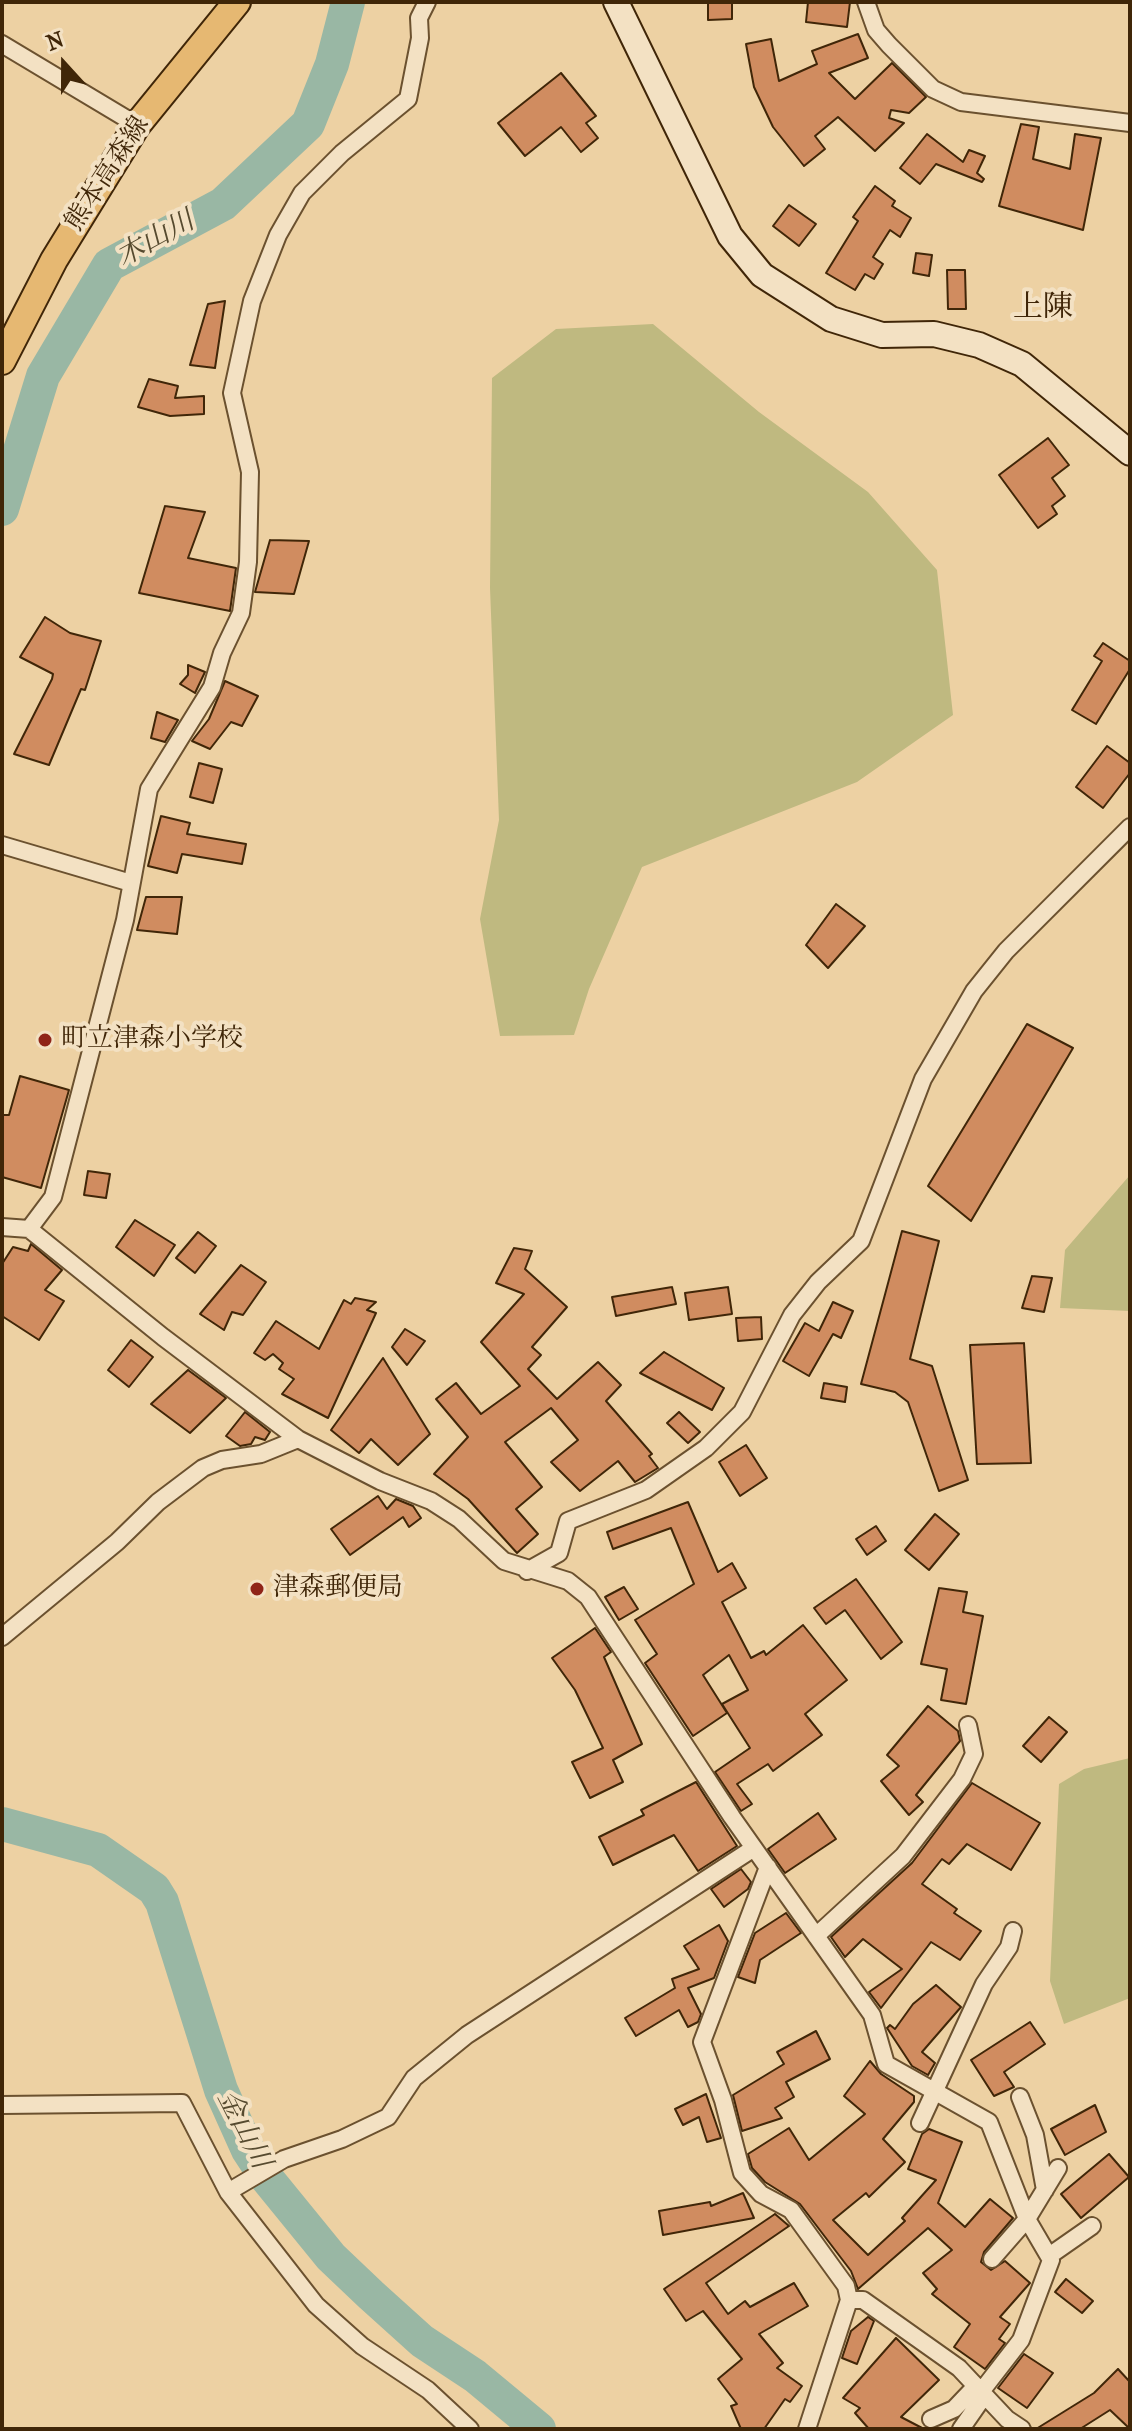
<!DOCTYPE html>
<meta charset="utf-8">
<style>
body{margin:0}
#map{position:relative;width:1132px;height:2431px;overflow:hidden;background:#edd1a3;font-family:"IM FELL French Canon",serif}
canvas{display:block}
.frame{position:absolute;inset:0;border:4px solid #402608;pointer-events:none}
.north{position:absolute;left:24px;top:24px;width:80px;height:80px;-webkit-text-stroke:6px #f3e1c3;paint-order:stroke;rotate:339deg;font-size:22px;font-weight:700;line-height:32px;text-align:center;color:#402608}
.north::after{content:'';display:block;margin:auto;width:28px;height:36px;background:#402608;clip-path:polygon(50% 0,100% 100%,50% 72%,0 100%)}
</style>
<div id="map">
<canvas width="1132" height="2431"></canvas>
<div class="frame"></div>
<div class="north">N</div>
</div>
<script>
const ctx = document.querySelector('canvas').getContext('2d');
ctx.lineJoin = 'round';
function fillPath(path, color) { ctx.fillStyle = color; ctx.fill(path, 'evenodd'); }
const poly = rows => new Path2D(rows.map(r => 'M' + r).join(''));
function trace(path, color, width, dash) { ctx.strokeStyle = color; ctx.lineWidth = width; ctx.lineCap = dash ? 'butt' : 'round'; ctx.setLineDash(dash || []); ctx.stroke(path); }
function write(font, color, halo, rows, align = 'center') {
  ctx.font = font + ' "IM FELL French Canon","Noto Serif JP",serif'; ctx.lineWidth = 8; ctx.setLineDash([]); ctx.textBaseline = 'middle'; ctx.strokeStyle = halo; ctx.fillStyle = color; for (const [text, x, y, turn = 0] of rows) {
    ctx.save(); ctx.translate(x, y); ctx.rotate((+turn || 0) * Math.PI / 180); ctx.textAlign = isNaN(turn) ? turn : align; if (halo) ctx.strokeText(text, 0, 0); ctx.fillText(text, 0, 0); ctx.restore();
  }
}
fillPath(poly([
 [653,324,759,412,868,492,937,570,953,715,857,782,642,867,589,989,574,1035,500,1036,480,919,499,820,490,588,492,378,556,329],
 [1130,1175,1130,1311,1060,1308,1065,1250],
 [1130,1758,1130,1998,1064,2024,1050,1981,1059,1784,1084,1769]
]), '#bfb980');
trace(poly([
 [2,509,43,376,109,265,223,204,308,124,332,64,348,2],
 [2,1824,98,1850,154,1889,162,1902,221,2090,248,2150,265,2176,331,2257,371,2295,422,2341,475,2376,539,2429]
]), '#99b7a4', 34);
const building = poly([
 [708,2,732,2,732,19,708,20,708,2],
 [808,2,850,2,847,27,806,22,808,2],
 [858,34,868,58,829,73,855,99,892,63,926,97,909,113,891,110,889,118,904,123,875,151,838,117,815,136,825,149,804,166,773,127,754,87,746,44,771,39,779,81,817,64,812,51,858,34],
 [561,73,596,116,586,123,598,138,581,152,561,127,525,156,498,123,561,73],
 [1021,124,1039,127,1033,159,1070,169,1075,134,1101,138,1083,230,999,206,1021,124],
 [927,134,963,162,969,150,985,156,977,173,984,179,982,182,936,164,920,184,900,168,927,134],
 [875,186,895,201,892,206,911,218,900,237,890,230,873,257,883,264,874,279,865,274,855,290,826,273,858,221,853,217,875,186],
 [789,205,816,224,799,246,773,226,789,205],
 [916,253,932,255,929,276,913,273,916,253],
 [947,270,965,270,966,309,948,309,947,270],
 [225,301,215,368,190,365,208,304,225,301],
 [149,379,178,386,175,398,204,396,204,414,170,416,138,407,149,379],
 [1048,438,1069,465,1052,478,1065,496,1052,506,1057,514,1038,528,999,475,1048,438],
 [165,506,205,512,188,558,236,568,230,611,139,593,165,506],
 [270,540,309,541,294,594,255,592,270,540],
 [45,617,70,633,101,641,85,690,81,689,49,765,14,754,52,679,53,674,20,657,45,617],
 [1103,643,1130,661,1130,669,1096,724,1072,710,1102,661,1094,656,1103,643],
 [188,665,205,672,195,693,180,684,188,675,188,665],
 [225,681,258,696,242,726,231,722,210,749,192,741,209,719,225,681],
 [157,712,178,720,165,742,151,738,157,712],
 [1107,746,1130,763,1130,773,1103,808,1076,787,1107,746],
 [199,763,222,769,213,803,190,797,199,763],
 [161,816,190,823,187,834,246,844,242,864,182,854,177,873,148,866,161,816],
 [146,897,182,897,177,934,137,930,146,897],
 [836,904,865,926,828,968,806,945,836,904],
 [1027,1024,1073,1048,971,1221,928,1186,1027,1024],
 [20,1076,69,1090,41,1188,2,1177,2,1115,9,1115,20,1076],
 [88,1171,110,1174,106,1198,84,1195,88,1171],
 [135,1220,175,1245,154,1276,116,1247,135,1220],
 [902,1231,939,1241,910,1359,932,1366,968,1480,939,1491,908,1402,895,1392,861,1384,902,1231],
 [198,1232,216,1246,195,1273,176,1258,198,1232],
 [31,1244,62,1270,45,1290,64,1301,39,1340,2,1316,2,1264,13,1247,28,1251,31,1244],
 [514,1248,532,1251,525,1269,567,1307,532,1347,541,1355,528,1369,557,1399,598,1362,621,1385,606,1401,652,1454,649,1456,658,1468,635,1482,618,1461,580,1491,551,1462,578,1440,551,1408,505,1442,542,1487,516,1509,538,1534,517,1553,468,1499,434,1474,468,1437,436,1399,456,1383,481,1414,520,1386,481,1342,524,1294,496,1283,514,1248],
 [241,1265,266,1282,243,1315,232,1312,224,1330,200,1314,241,1265],
 [1032,1276,1052,1278,1044,1312,1022,1308,1032,1276],
 [672,1287,676,1304,616,1316,612,1297,672,1287],
 [728,1287,732,1314,689,1320,685,1293,728,1287],
 [355,1298,376,1302,367,1310,376,1313,328,1418,282,1394,294,1379,279,1369,283,1363,273,1354,265,1360,254,1353,276,1321,319,1349,344,1300,351,1304,355,1298],
 [833,1302,853,1311,841,1338,833,1334,809,1376,783,1361,805,1323,819,1331,833,1302],
 [761,1317,762,1339,738,1341,736,1318,761,1317],
 [405,1329,425,1341,407,1365,392,1347,405,1329],
 [131,1340,153,1357,129,1387,108,1370,131,1340],
 [1024,1343,1031,1463,977,1464,970,1345,1024,1343],
 [664,1352,724,1388,712,1410,640,1373,664,1352],
 [383,1358,430,1434,398,1465,371,1439,359,1453,331,1430,383,1358],
 [188,1370,226,1398,190,1433,151,1404,188,1370],
 [824,1383,847,1387,845,1402,821,1398,824,1383],
 [245,1412,270,1432,265,1440,255,1437,251,1444,240,1446,226,1436,245,1412],
 [679,1412,700,1432,688,1443,667,1423,679,1412],
 [746,1445,767,1478,740,1496,719,1462,746,1445],
 [378,1496,387,1509,396,1499,413,1506,421,1518,409,1527,403,1517,350,1555,331,1529,378,1496],
 [688,1502,718,1572,732,1563,746,1588,722,1602,751,1658,764,1651,766,1655,803,1625,847,1680,805,1714,822,1735,773,1771,768,1764,737,1784,752,1804,741,1811,715,1772,750,1748,722,1704,748,1690,729,1655,703,1675,727,1713,693,1736,645,1663,657,1654,635,1620,694,1584,671,1528,613,1549,607,1532,688,1502],
 [935,1514,959,1534,929,1570,905,1550,935,1514],
 [876,1526,886,1541,867,1555,856,1539,876,1526],
 [856,1579,902,1642,881,1659,845,1610,826,1624,814,1608,856,1579],
 [624,1587,638,1609,619,1620,605,1597,624,1587],
 [939,1588,967,1592,963,1612,983,1616,966,1704,941,1700,947,1669,921,1664,939,1588],
 [595,1628,611,1652,604,1657,642,1744,613,1760,623,1782,590,1798,572,1762,603,1748,575,1690,552,1658,595,1628],
 [928,1706,958,1731,960,1741,916,1795,923,1802,909,1815,881,1781,899,1766,887,1755,928,1706],
 [1049,1717,1067,1732,1041,1762,1023,1746,1049,1717],
 [696,1782,737,1846,698,1871,674,1835,613,1865,599,1837,644,1815,641,1810,696,1782],
 [972,1783,1040,1823,1011,1870,967,1844,949,1864,942,1859,922,1884,957,1909,954,1913,981,1931,960,1960,931,1942,881,2008,869,1992,902,1969,863,1939,845,1957,831,1937,912,1863,972,1783],
 [818,1813,836,1839,785,1873,768,1849,818,1813],
 [741,1869,751,1882,748,1889,724,1907,711,1889,741,1869],
 [786,1913,801,1933,760,1960,755,1983,738,1977,755,1933,786,1913],
 [719,1925,728,1941,714,1978,688,1988,701,2014,698,2022,688,2027,679,2010,636,2036,625,2018,675,1988,672,1979,699,1969,684,1946,719,1925],
 [936,1985,961,2007,922,2052,935,2063,928,2075,912,2066,887,2028,890,2025,895,2029,913,2004,936,1985],
 [1030,2022,1045,2044,1004,2072,1014,2087,994,2096,971,2060,1030,2022],
 [816,2031,830,2059,786,2082,794,2097,775,2108,782,2118,742,2131,733,2095,784,2064,777,2052,816,2031],
 [870,2061,881,2074,914,2096,914,2102,883,2139,905,2162,869,2197,866,2193,833,2220,868,2255,905,2221,902,2218,936,2180,908,2169,922,2134,929,2129,962,2142,938,2203,965,2227,990,2199,1013,2218,984,2252,981,2262,991,2270,1005,2261,1030,2283,1000,2317,1010,2324,999,2339,1005,2343,985,2369,954,2347,970,2324,932,2294,937,2289,923,2273,952,2250,928,2228,858,2289,851,2271,800,2204,765,2182,752,2168,748,2154,789,2128,809,2160,865,2114,844,2096,870,2061],
 [706,2094,721,2138,707,2142,699,2117,683,2125,675,2109,706,2094],
 [1095,2105,1106,2132,1065,2155,1051,2129,1095,2105],
 [1109,2154,1129,2177,1081,2218,1061,2194,1109,2154],
 [743,2193,754,2218,663,2235,659,2211,710,2202,711,2206,743,2193],
 [775,2214,789,2226,706,2283,728,2314,745,2301,750,2307,794,2283,808,2306,759,2334,783,2363,777,2368,802,2386,790,2402,785,2399,764,2429,741,2429,731,2406,737,2404,718,2379,742,2359,703,2311,686,2321,664,2289,775,2214],
 [1066,2279,1093,2301,1082,2313,1055,2292,1066,2279],
 [868,2317,874,2321,857,2364,842,2358,851,2331,868,2317],
 [896,2338,939,2380,901,2417,924,2429,869,2429,855,2413,860,2408,843,2398,896,2338],
 [1024,2354,1053,2373,1027,2408,998,2388,1024,2354],
 [1118,2369,1130,2382,1130,2429,1110,2410,1080,2429,1036,2429,1094,2393,1118,2369]
]);
fillPath(building, '#d08c60');
trace(building, '#402608', 2);
const street = poly([
 [866,2,876,30,889,45,933,89,961,102,1130,123],
 [2,44,137,125],
 [2,845,131,883],
 [2,1227,29,1229,163,1337,298,1439,380,1481,431,1501,459,1519,504,1561,568,1581,588,1597,732,1817,872,2015,886,2064,989,2122,1027,2219,1051,2260,1021,2340,980,2393],
 [29,1229,53,1197,125,920,149,789,212,687,222,653,241,613,248,562,250,472,232,393,252,301,278,235,302,193,342,153,408,99,420,38,419,18,427,2],
 [527,1571,559,1553,568,1521,646,1490,706,1448,742,1412,792,1315,818,1282,861,1241,923,1079,974,991,1006,951,1130,827],
 [2,1637,117,1542,158,1502,203,1468,222,1460,261,1454,298,1439],
 [768,1867,702,2042,723,2100,742,2173,761,2194,791,2210,846,2286,849,2300,807,2429],
 [816,1936,903,1856,962,1779,974,1754,968,1725],
 [1020,2097,1035,2135,1045,2190],
 [2,2105,182,2103,228,2192,316,2305,362,2346,428,2390,470,2429],
 [920,2123,984,1984,1009,1947,1013,1931],
 [228,2192,284,2159,342,2139,388,2117,414,2078,467,2035,754,1848],
 [1049,2256,1092,2226],
 [992,2259,1027,2219,1058,2168],
 [849,2300,863,2300,959,2368,1007,2419,1022,2429],
 [931,2419,954,2409,975,2387],
 [961,2429,984,2396]
]);
const secondary = poly([
 [616,2,730,236,762,275,831,319,882,335,934,334,979,345,1022,364,1130,453]
]);
const primary = poly([
 [2,361,54,260,137,125,237,2]
]);
trace(street, '#6b512f', 20);
trace(secondary, '#402608', 28);
trace(primary, '#402608', 30);
trace(street, '#f3e1c3', 16);
trace(secondary, '#f3e1c3', 24);
trace(primary, '#e6b872', 26);
for (const [x, y, r, color] of [
 [45,1040,8,"#8f2418"],
 [257,1589,8,"#8f2418"]
]) { const dot = new Path2D(); dot.arc(x, y, r, 0, 2 * Math.PI); ctx.fillStyle = color; ctx.fill(dot); trace(dot, '#f3e1c3', 3); }
write('26px', '#402608', '#f3e1c3', [
 ["熊本高森線",108,174,-57]
]);
write('26px', '#402608', '#f3e1c3', [
 ["町立津森小学校",61,1040],
 ["津森郵便局",273,1589]
], 'left');
write('italic 28px', '#564a2f', '#f3e1c3', [
 ["木山川",156,240,-29],
 ["金山川",243,2130,63]
]);
write('30px', '#402608', '#f3e1c3', [
 ["上陳",1043,309]
]);
</script>
